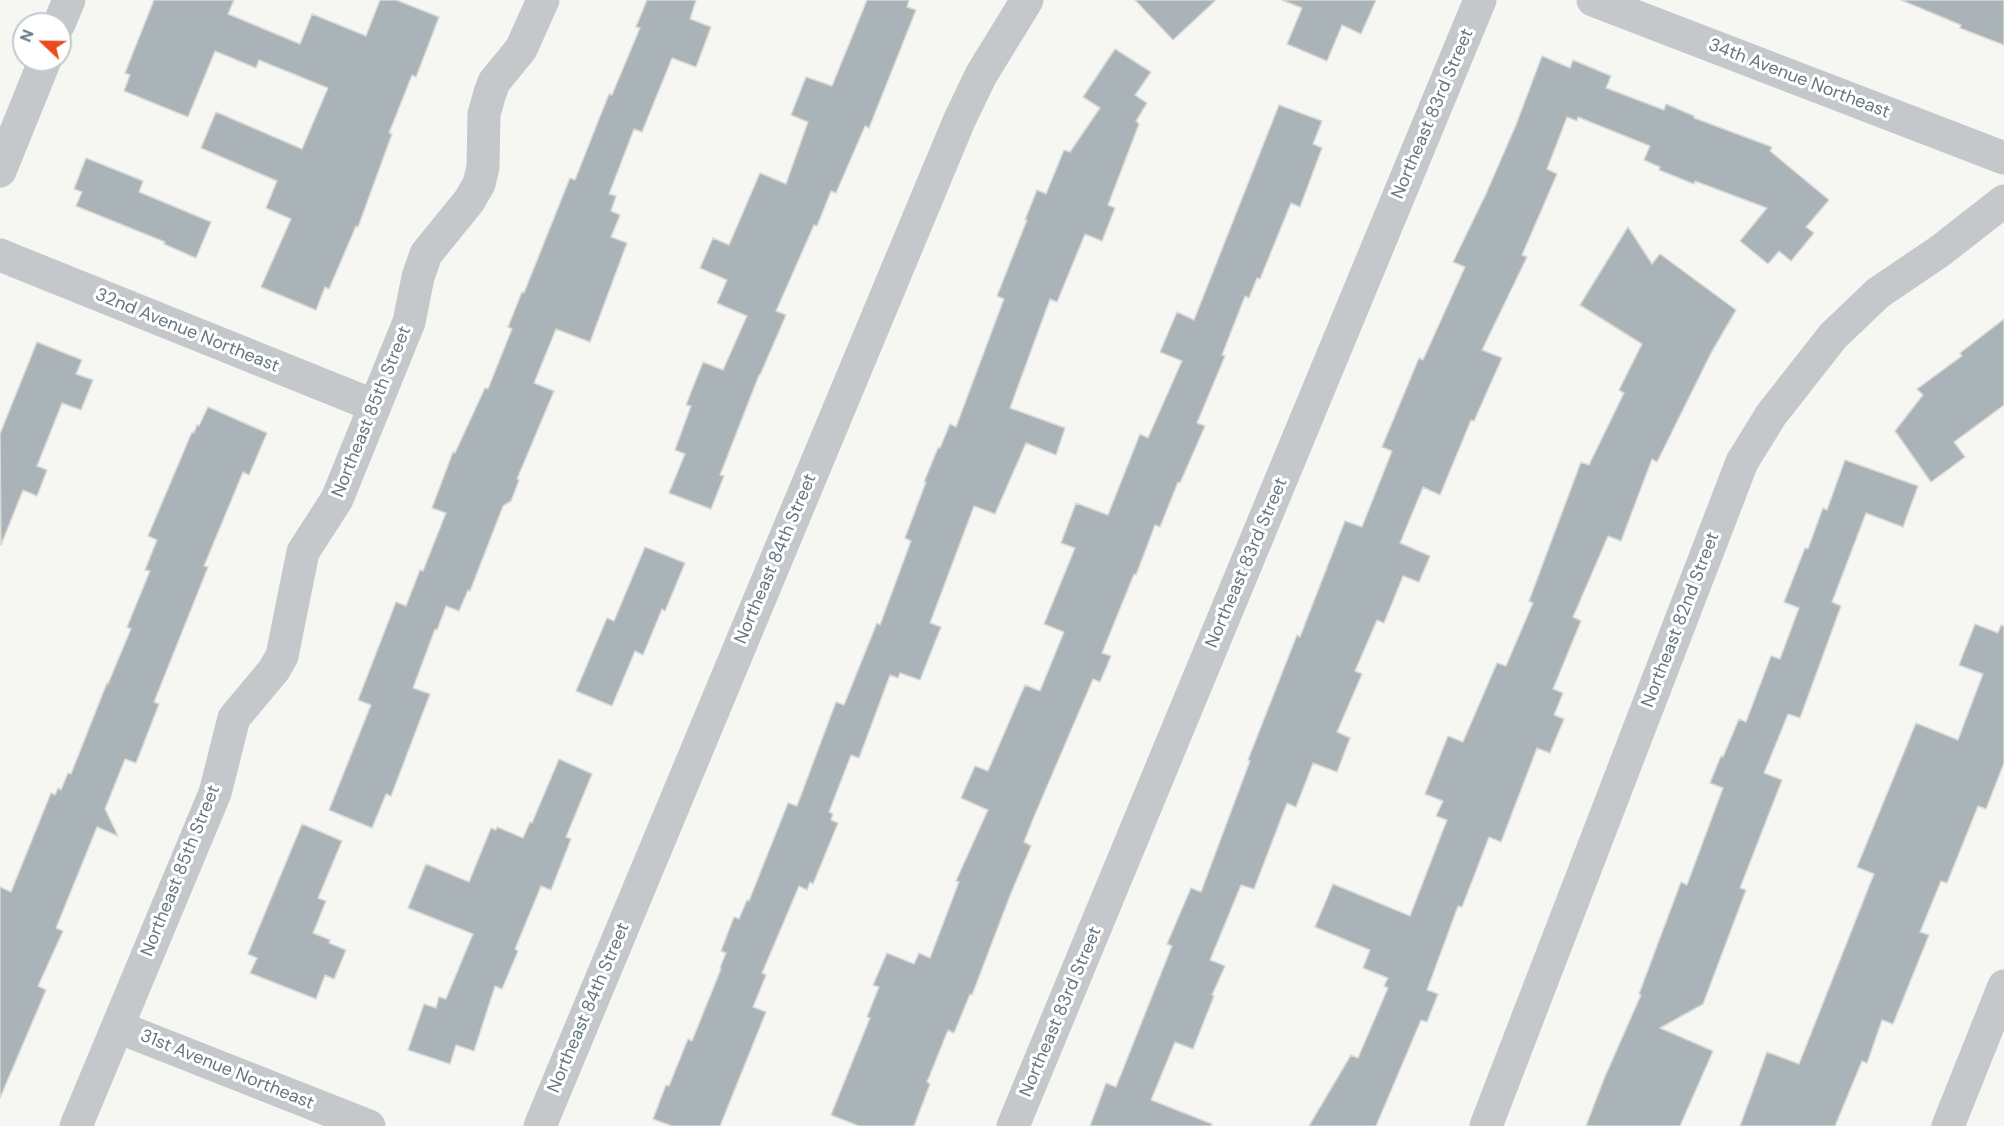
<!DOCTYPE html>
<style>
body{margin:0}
#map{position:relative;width:2004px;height:1126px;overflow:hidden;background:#f6f6f3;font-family:"DM Sans",sans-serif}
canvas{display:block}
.north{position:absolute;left:12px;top:12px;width:60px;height:60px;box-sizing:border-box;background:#fff;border:2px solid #c1c9ce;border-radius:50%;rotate:292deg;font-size:16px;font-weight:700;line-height:24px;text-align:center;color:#647785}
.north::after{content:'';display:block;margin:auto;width:21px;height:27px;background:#ea4b1f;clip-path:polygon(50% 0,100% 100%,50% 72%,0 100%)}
</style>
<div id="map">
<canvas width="2004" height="1126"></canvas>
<div class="north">N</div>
</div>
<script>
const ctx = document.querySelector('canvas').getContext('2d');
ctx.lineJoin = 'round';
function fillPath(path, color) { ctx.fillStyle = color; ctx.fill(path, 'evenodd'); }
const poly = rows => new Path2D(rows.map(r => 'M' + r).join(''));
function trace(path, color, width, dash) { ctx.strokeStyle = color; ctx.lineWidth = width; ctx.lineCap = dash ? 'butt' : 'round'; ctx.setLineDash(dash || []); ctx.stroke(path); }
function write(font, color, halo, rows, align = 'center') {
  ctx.font = font + ' "DM Sans",sans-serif'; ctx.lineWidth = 6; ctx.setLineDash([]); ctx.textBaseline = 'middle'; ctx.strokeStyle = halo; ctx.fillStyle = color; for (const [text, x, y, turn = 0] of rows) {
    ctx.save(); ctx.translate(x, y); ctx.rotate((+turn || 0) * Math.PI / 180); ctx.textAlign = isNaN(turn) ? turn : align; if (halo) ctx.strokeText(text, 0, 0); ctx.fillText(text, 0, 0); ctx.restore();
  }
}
const building = poly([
 [154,0,234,0,228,14,300,44,312,14,366,36,380,0,396,0,439,17,416,77,412,75,389,133,392,134,358,227,356,226,329,289,325,287,316,310,261,287,291,219,266,208,277,181,201,148,216,112,302,149,328,88,259,60,256,68,215,51,188,117,124,91,130,75,125,73,154,0],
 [647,0,696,0,690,19,711,27,696,67,672,58,642,132,634,129,609,194,616,196,611,211,620,215,611,237,627,243,590,342,556,329,534,383,554,391,517,479,519,480,511,501,503,506,470,591,468,590,459,611,446,606,437,630,435,629,413,688,430,694,391,796,386,794,372,828,329,810,371,705,358,700,396,602,406,606,420,570,423,571,446,513,432,508,453,452,455,453,485,388,488,389,512,329,508,327,522,292,524,293,570,178,575,180,609,94,612,95,640,28,636,27,647,0],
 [867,0,909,0,907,7,916,10,869,128,865,126,836,193,831,191,817,226,814,225,776,311,786,315,760,375,759,375,720,475,724,476,711,509,669,493,685,454,675,450,691,406,686,405,703,362,723,370,747,316,717,303,727,280,700,268,713,238,729,245,760,173,786,184,808,122,791,115,806,77,832,86,867,0],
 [1135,0,1216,0,1173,40,1135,0],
 [1282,0,1376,0,1361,34,1342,25,1327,61,1287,44,1302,8,1282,0],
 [1901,0,2004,0,2004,45,1960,28,1961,25,1901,0],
 [1115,49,1151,72,1135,95,1147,103,1136,121,1139,124,1108,205,1115,208,1102,241,1085,234,1057,302,1050,299,1010,408,1065,428,1056,455,1026,443,995,514,974,506,930,623,941,627,920,680,900,673,898,678,890,675,859,758,851,755,829,812,833,814,831,820,838,823,813,884,810,882,807,890,799,886,762,973,766,975,753,1007,766,1012,720,1126,672,1126,653,1119,666,1085,669,1086,688,1039,692,1041,721,969,720,968,726,953,721,951,734,917,739,919,747,900,749,901,788,803,797,806,836,702,844,705,877,623,880,625,911,541,905,538,926,482,924,482,938,448,940,448,950,424,956,427,1004,299,997,296,1027,220,1025,220,1037,190,1046,194,1064,150,1070,152,1100,108,1083,97,1115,49],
 [1542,56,1570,68,1573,60,1611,76,1606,88,1664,110,1666,104,1694,116,1694,118,1772,147,1770,151,1829,200,1806,227,1814,233,1791,261,1779,251,1768,264,1740,241,1767,208,1695,181,1694,184,1659,170,1660,167,1644,160,1650,146,1578,117,1577,121,1567,117,1547,169,1557,174,1522,255,1527,257,1482,350,1502,358,1474,421,1471,420,1440,495,1423,487,1400,543,1430,556,1419,582,1403,576,1384,623,1377,620,1355,671,1362,674,1337,732,1350,738,1337,772,1313,763,1296,807,1287,803,1254,889,1241,885,1210,960,1225,966,1212,995,1214,996,1193,1049,1175,1042,1151,1100,1212,1124,1211,1126,1090,1126,1106,1083,1116,1087,1172,946,1167,944,1191,888,1201,892,1241,785,1250,761,1248,760,1297,635,1300,637,1345,521,1362,527,1392,451,1382,447,1419,358,1423,360,1465,267,1453,262,1486,194,1516,125,1542,56],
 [1279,105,1322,121,1313,144,1322,148,1300,207,1291,203,1260,279,1257,278,1249,298,1245,296,1222,355,1225,356,1197,423,1205,426,1180,483,1178,482,1160,527,1155,525,1136,575,1134,574,1102,653,1111,656,1100,682,1093,679,1033,819,1024,842,1031,846,1011,893,972,995,970,994,954,1033,948,1030,927,1082,930,1084,914,1126,859,1126,831,1115,870,1018,867,1017,879,987,873,985,887,953,914,964,919,953,930,958,959,882,956,881,988,810,961,798,975,766,988,771,1025,685,1040,691,1064,632,1044,624,1075,548,1061,543,1076,503,1108,515,1140,434,1148,438,1182,361,1160,352,1177,312,1194,320,1279,105],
 [86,158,143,181,139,192,211,222,196,258,164,244,165,242,76,206,82,192,74,189,86,158],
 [1628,227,1652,264,1660,254,1736,310,1711,353,1657,462,1652,459,1621,541,1608,536,1573,617,1581,621,1553,689,1563,693,1554,715,1564,719,1550,753,1537,748,1501,842,1489,837,1462,907,1458,906,1427,990,1438,994,1427,1022,1421,1020,1376,1126,1309,1126,1351,1055,1358,1058,1388,988,1384,986,1388,978,1363,968,1370,950,1315,927,1333,884,1410,916,1447,820,1436,816,1443,801,1425,794,1448,736,1463,742,1497,663,1506,666,1533,603,1529,601,1581,462,1589,465,1624,393,1619,390,1642,344,1580,305,1628,227],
 [2004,319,2004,405,1954,442,1965,457,1931,482,1895,431,1923,395,1917,389,1962,356,1960,353,2004,319],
 [37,342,82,360,76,374,93,380,81,410,62,403,37,466,47,470,37,496,23,490,1,545,0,434,37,342],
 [208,407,267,433,249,475,243,472,204,566,208,567,154,702,159,704,136,763,125,759,105,809,118,836,97,827,56,928,63,931,38,986,46,990,0,1098,0,887,11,892,51,793,55,795,58,788,61,790,68,773,71,774,107,683,108,684,131,629,127,627,150,571,145,570,157,540,148,536,192,432,194,433,197,425,199,426,208,407],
 [1845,460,1918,486,1903,527,1866,513,1832,602,1841,606,1800,718,1788,714,1764,773,1782,780,1740,888,1746,890,1703,1004,1660,1028,1713,1051,1680,1126,1586,1126,1604,1079,1641,995,1639,994,1681,882,1687,885,1723,788,1710,783,1721,756,1723,757,1739,719,1746,722,1771,656,1780,659,1799,608,1784,602,1805,548,1808,549,1823,508,1827,510,1845,460],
 [645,547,685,563,665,611,662,609,643,655,635,651,612,706,576,691,607,618,614,621,645,547],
 [1975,624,1998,633,2001,625,2004,626,2004,763,1986,809,1978,806,1947,883,1941,881,1920,932,1929,935,1893,1024,1882,1020,1867,1063,1862,1061,1835,1126,1740,1126,1767,1052,1799,1064,1874,874,1857,867,1916,723,1958,740,1983,674,1959,665,1975,624],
 [559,759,592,774,566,837,571,839,551,890,541,886,515,949,518,951,502,989,495,986,474,1051,456,1045,450,1064,408,1050,424,1004,436,1008,439,997,446,999,473,934,408,908,426,864,469,882,491,828,496,830,497,827,523,838,530,822,532,823,559,759],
 [302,824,342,841,318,898,326,901,313,933,330,940,329,943,346,950,334,979,325,975,316,999,250,973,257,958,248,954,302,824]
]);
fillPath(building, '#aab3b8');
trace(building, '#d8d8d5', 1.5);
trace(poly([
 [1593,0,2004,158],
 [59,24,69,0],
 [0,171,45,60],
 [0,255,375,406],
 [118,1027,369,1126],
 [76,1126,215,793,234,718,274,670,282,656,303,552,337,499,409,322,418,277,426,254,469,201,479,184,483,167,484,114,490,93,494,82,521,49,543,0],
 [540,1126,959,121,981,75,1027,0],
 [1013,1126,1480,0],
 [1486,1126,1742,462,1771,415,1833,336,1878,293,1940,251,2004,201],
 [1948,1126,2004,986]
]), '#c4c8cb', 33);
write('18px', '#647785', '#fff', [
 ["34th Avenue Northeast",1799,79,21],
 ["Northeast 83rd Street",1433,114,-67],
 ["32nd Avenue Northeast",187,331,22],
 ["Northeast 85th Street",372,412,-68],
 ["Northeast 84th Street",776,559,-67],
 ["Northeast 83rd Street",1247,563,-67],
 ["Northeast 82nd Street",1681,620,-69],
 ["Northeast 85th Street",181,871,-68],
 ["Northeast 84th Street",589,1008,-67],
 ["Northeast 83rd Street",1061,1012,-67],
 ["31st Avenue Northeast",227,1070,22]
]);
</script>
